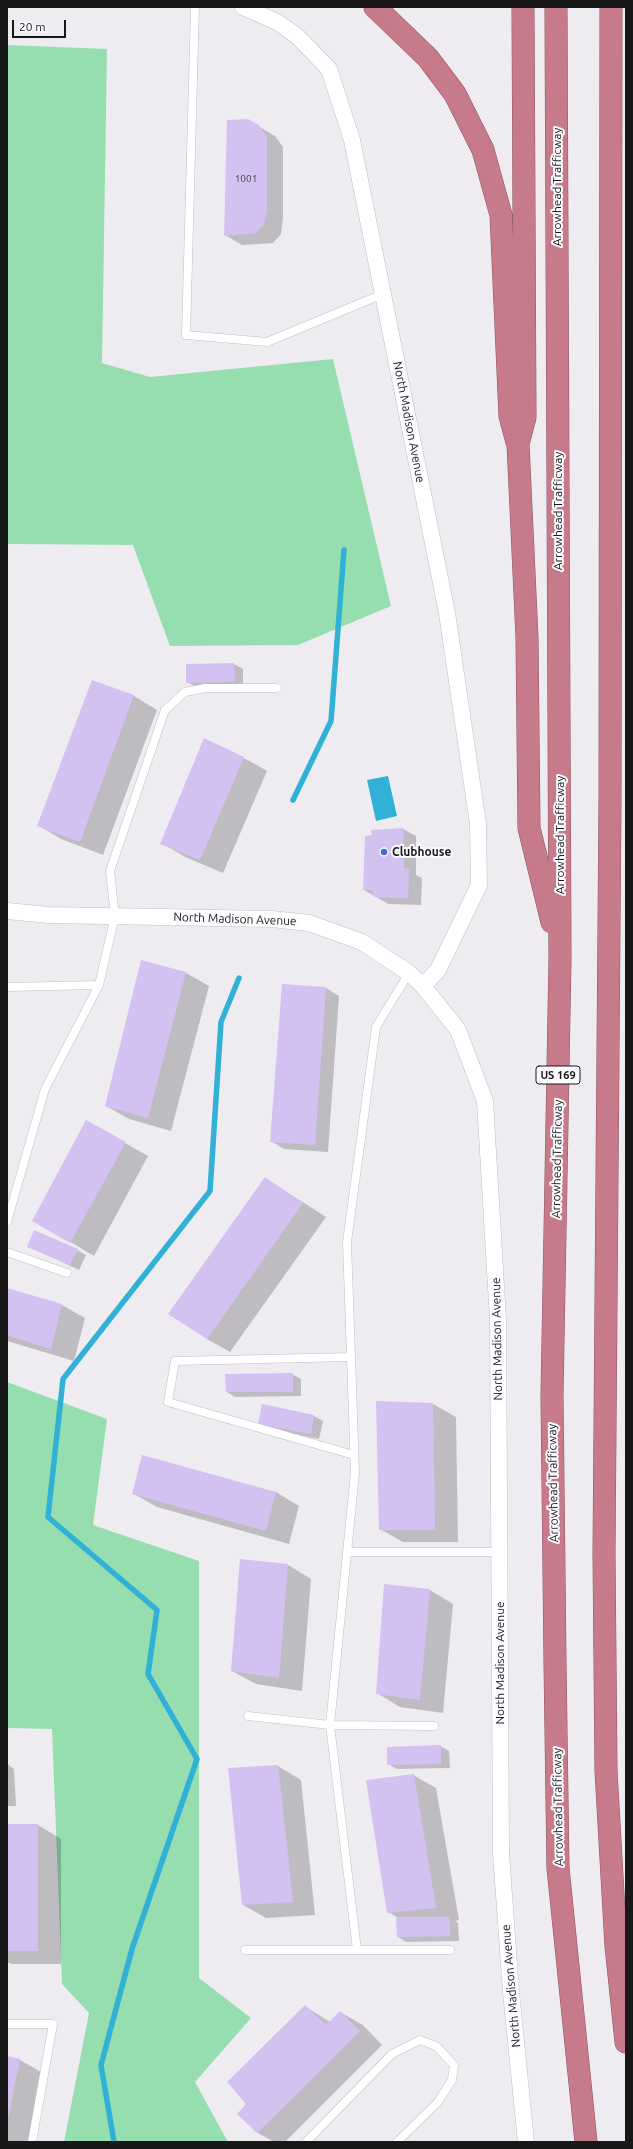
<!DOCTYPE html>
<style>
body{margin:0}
#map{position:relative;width:633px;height:2149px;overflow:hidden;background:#eeecf1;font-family:Ubuntu,sans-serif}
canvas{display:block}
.frame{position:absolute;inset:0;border:8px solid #181819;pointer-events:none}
.scale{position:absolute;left:12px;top:20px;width:54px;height:18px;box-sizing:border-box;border:2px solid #181819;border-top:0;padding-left:5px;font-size:12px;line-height:14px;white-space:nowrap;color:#181819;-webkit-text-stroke:3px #fbfafe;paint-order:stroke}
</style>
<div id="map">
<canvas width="633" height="2149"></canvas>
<div class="frame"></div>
<div class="scale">20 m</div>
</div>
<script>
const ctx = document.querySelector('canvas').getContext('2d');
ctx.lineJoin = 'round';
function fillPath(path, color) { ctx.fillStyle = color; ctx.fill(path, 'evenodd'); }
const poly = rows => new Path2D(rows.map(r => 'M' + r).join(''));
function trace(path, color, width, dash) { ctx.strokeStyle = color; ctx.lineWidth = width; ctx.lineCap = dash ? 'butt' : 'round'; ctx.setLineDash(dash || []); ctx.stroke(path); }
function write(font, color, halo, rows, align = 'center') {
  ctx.font = font + ' Ubuntu,sans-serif'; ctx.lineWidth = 4; ctx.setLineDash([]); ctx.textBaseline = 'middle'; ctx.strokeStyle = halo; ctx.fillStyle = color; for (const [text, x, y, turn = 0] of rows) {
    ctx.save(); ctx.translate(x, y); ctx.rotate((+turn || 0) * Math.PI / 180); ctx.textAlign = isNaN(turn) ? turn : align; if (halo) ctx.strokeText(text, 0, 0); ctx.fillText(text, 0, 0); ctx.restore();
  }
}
fillPath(poly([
 [7,45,107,49,102,363,150,377,333,359,391,606,298,645,170,646,133,545,7,544],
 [7,1382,107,1419,93,1525,199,1561,199,1978,251,2018,195,2082,228,2142,64,2142,89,2013,62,1984,52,1729,7,1728]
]), '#96deb0');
fillPath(poly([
 [388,776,397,816,376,821,367,780]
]), '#30b1d5');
fillPath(poly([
 [258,126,275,136,283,147,283,218,281,234,273,243,242,245,225,235],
 [234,664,243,669,243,687,196,687,187,682,187,665],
 [92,681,134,696,157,710,103,855,61,839,38,825],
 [244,758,267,771,223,873,185,857,162,843],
 [403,829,416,836,416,875,422,878,421,905,388,904,364,890,372,831],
 [186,973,209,986,171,1131,129,1119,106,1106],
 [326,988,339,996,328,1152,284,1149,271,1141],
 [125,1143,148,1156,94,1256,33,1220],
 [265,1178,326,1217,230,1352,207,1339],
 [28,1246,77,1250,86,1255,79,1270],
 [7,1289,62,1305,85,1318,74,1361,7,1341],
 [292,1374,301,1379,301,1396,235,1397,227,1392],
 [433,1404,456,1417,458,1542,403,1542,380,1529],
 [262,1406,314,1416,323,1421,319,1439,267,1429,259,1424],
 [276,1492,299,1506,289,1544,157,1507,134,1494],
 [288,1565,311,1579,302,1691,256,1684,232,1671],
 [430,1590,453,1604,443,1713,400,1707,377,1693],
 [440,1746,449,1751,450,1768,397,1769,388,1764],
 [7,1764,14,1769,16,1806,7,1806],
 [278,1766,301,1780,315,1915,266,1918,243,1905],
 [413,1775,436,1788,459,1920,455,1921,458,1923,459,1941,406,1942,398,1937,397,1917,388,1912],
 [7,1825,38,1825,61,1839,61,1964,12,1964,7,1962],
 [306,2007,330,2022,340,2012,363,2025,382,2045,285,2142,274,2142,258,2133,238,2114,247,2104],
 [7,2057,20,2060,43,2073,29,2142,7,2142]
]), '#0003');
trace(poly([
 [293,800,331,721,344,550],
 [114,2142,101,2065,132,1949,197,1759,148,1674,157,1610,48,1517,63,1379,210,1191,221,1022,239,978]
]), '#30b1d5', 5.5);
fillPath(poly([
 [248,119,259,125,267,137,267,208,264,224,256,233,224,236,227,120],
 [234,663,235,682,186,683,186,664],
 [92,680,134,695,80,842,37,826],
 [204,738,244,757,200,860,160,844],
 [403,828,404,868,409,869,408,898,374,897,373,890,363,890,365,836,372,835,371,830],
 [141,960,186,972,148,1118,105,1106],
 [282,984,326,987,315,1145,270,1142],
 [86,1120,126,1142,70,1243,32,1221],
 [265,1177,303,1203,207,1339,168,1314],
 [34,1230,78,1249,70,1265,27,1247],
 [7,1288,62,1304,51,1349,7,1335],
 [293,1373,293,1392,226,1392,225,1374],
 [376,1401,433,1403,435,1530,379,1530],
 [262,1404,314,1415,311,1434,258,1424],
 [142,1455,276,1492,266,1531,132,1494],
 [240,1559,288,1564,279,1678,231,1671],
 [384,1584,430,1589,420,1700,376,1694],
 [441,1745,441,1764,387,1765,387,1747],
 [278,1765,293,1902,242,1905,228,1768],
 [414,1774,436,1908,387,1913,366,1780],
 [7,1824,38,1824,38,1951,7,1951],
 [396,1917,450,1917,450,1936,397,1937],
 [305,2005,326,2025,340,2011,360,2031,257,2133,237,2114,246,2104,227,2082],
 [7,2056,20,2059,8,2119,7,2119]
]), '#d3c1f2');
const lane = poly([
 [195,7,186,335,267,342,383,294],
 [7,987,99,985],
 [7,1222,45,1089,99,985,115,916,110,871,165,710,185,692,205,688,277,688],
 [7,1252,67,1273],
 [351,1357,175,1361,168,1402,354,1455],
 [347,1552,499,1552],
 [248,1716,330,1725,434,1726],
 [245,1950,450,1950],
 [357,1950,330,1725,355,1472,347,1242,376,1027,409,973],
 [7,2024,53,2024,32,2142],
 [306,2142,392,2054,420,2040,436,2046,454,2065,452,2080,438,2102,397,2142]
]);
const street = poly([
 [243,7,277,22,297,36,329,69,352,140,447,613,478,824,479,885,438,970,423,986],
 [7,911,49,915,272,919,309,923,362,942,409,973,423,986,458,1030,485,1101,498,1320,501,1853,511,1992,526,2142]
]);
const highway = poly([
 [375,7,428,58,455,94,483,150,501,215,510,416,517,442],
 [523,7,525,417,518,444,527,637,529,828,552,922],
 [556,7,560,959,552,1395,555,1662,558,1868,586,2142],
 [611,7,610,800,604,1553,606,1771,616,1946,626,2042]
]);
trace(lane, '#bfbec2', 9);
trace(street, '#bfbec2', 17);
trace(highway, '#8a5862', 23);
trace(lane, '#fff', 8);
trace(street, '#fff', 16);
trace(highway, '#c77a8a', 22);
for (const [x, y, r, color] of [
 [384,852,4,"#4369db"]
]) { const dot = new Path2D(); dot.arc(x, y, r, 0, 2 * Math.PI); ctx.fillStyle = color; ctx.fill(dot); trace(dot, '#fbfafe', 1.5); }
write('10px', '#47424f', null, [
 ["1001",246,179]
]);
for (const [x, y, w] of [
 [558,1075,44]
]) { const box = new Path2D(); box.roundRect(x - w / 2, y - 9, w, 18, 3); ctx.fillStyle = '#fbfafe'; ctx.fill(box); trace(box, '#181819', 1); }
write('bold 11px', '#181819', null, [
 ["US 169",558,1075]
]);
write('12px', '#181819', '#fbfafe', [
 ["Arrowhead Trafficway",557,187,-90],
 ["North Madison Avenue",409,422,79],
 ["Arrowhead Trafficway",558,511,-90],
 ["Arrowhead Trafficway",560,835,-90],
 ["North Madison Avenue",235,919,2],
 ["Arrowhead Trafficway",557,1159,-89],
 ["North Madison Avenue",497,1339,-91],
 ["Arrowhead Trafficway",553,1483,-91],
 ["North Madison Avenue",500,1663,-90],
 ["Arrowhead Trafficway",558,1807,-91],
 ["North Madison Avenue",511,1986,-95]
]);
write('bold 12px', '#181819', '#fbfafe', [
 ["Clubhouse",392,852]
], 'left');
</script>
